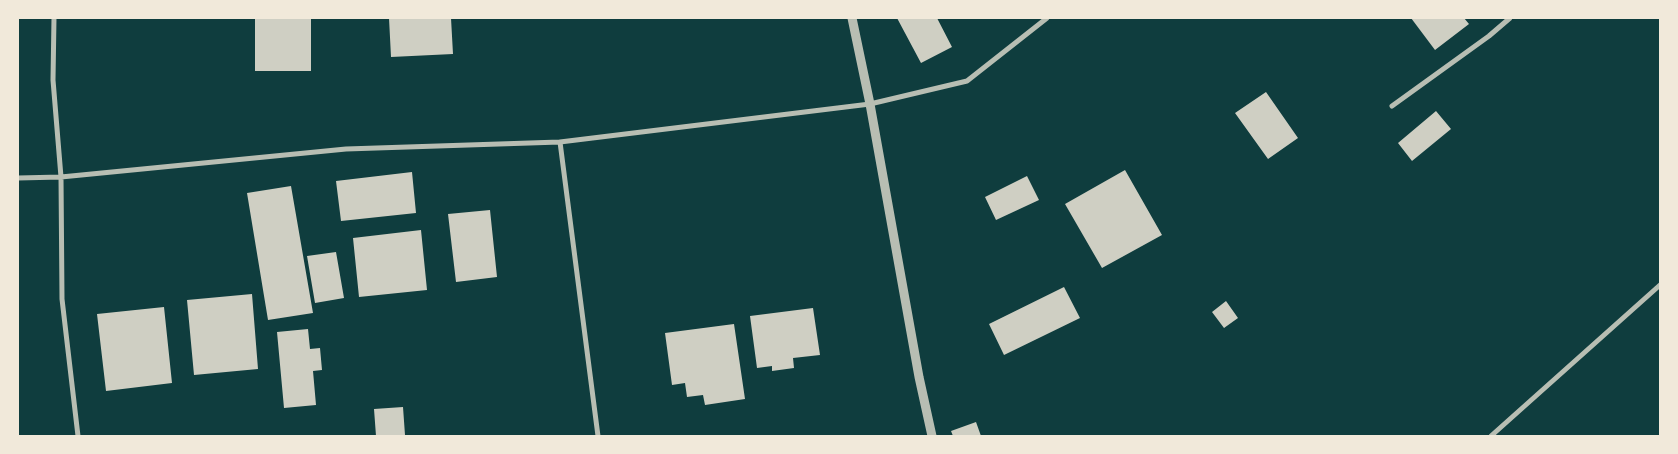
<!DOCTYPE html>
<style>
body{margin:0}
#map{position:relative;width:1678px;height:454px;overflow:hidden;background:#0f3d3e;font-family:"Sofia Sans Condensed",sans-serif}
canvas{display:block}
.frame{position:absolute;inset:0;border:19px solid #f1e9da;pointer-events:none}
</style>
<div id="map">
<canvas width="1678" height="454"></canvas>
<div class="frame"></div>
</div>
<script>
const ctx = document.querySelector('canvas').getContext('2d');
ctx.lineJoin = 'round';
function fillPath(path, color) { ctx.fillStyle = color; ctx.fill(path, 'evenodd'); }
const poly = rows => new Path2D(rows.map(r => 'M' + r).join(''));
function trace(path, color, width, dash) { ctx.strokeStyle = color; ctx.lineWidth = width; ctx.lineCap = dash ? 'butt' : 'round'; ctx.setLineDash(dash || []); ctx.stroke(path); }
fillPath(poly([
 [255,18,311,18,311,71,255,71],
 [389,18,451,18,453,54,391,57],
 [897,18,937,18,952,47,921,63],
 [1411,18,1464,18,1469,24,1435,50],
 [1266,92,1298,138,1268,159,1235,113],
 [1436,111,1451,129,1412,161,1398,143],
 [1125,170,1162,235,1102,268,1065,204],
 [412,172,416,213,341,221,336,181],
 [1027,176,1039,200,996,220,985,197],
 [291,186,313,313,268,320,247,193],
 [490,210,497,277,456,282,448,214],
 [421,230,427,290,359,297,353,238],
 [336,252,344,298,315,303,307,256],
 [1064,287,1080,318,1004,355,989,324],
 [252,294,258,369,194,375,187,300],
 [1226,301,1238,318,1224,328,1212,312],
 [164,307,172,383,106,391,97,314],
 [813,308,820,355,793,358,794,368,772,371,772,366,757,368,750,316],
 [734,324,745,399,705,405,703,395,687,397,685,383,672,385,665,333],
 [308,329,310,349,320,348,322,370,313,371,316,405,284,408,277,332],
 [403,407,405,435,376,436,374,409],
 [976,422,981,436,953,436,951,431]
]), '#cfcfc3');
trace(poly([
 [54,18,53,80,61,177,62,299,78,436],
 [1392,106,1489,36,1510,18],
 [560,142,598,436],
 [18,178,61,177,346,149,560,142,870,104,967,81,1047,18],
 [1491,436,1660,285]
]), '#b8beb3', 5);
trace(poly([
 [852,18,870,104,919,377,932,436]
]), '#b8beb3', 9);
</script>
